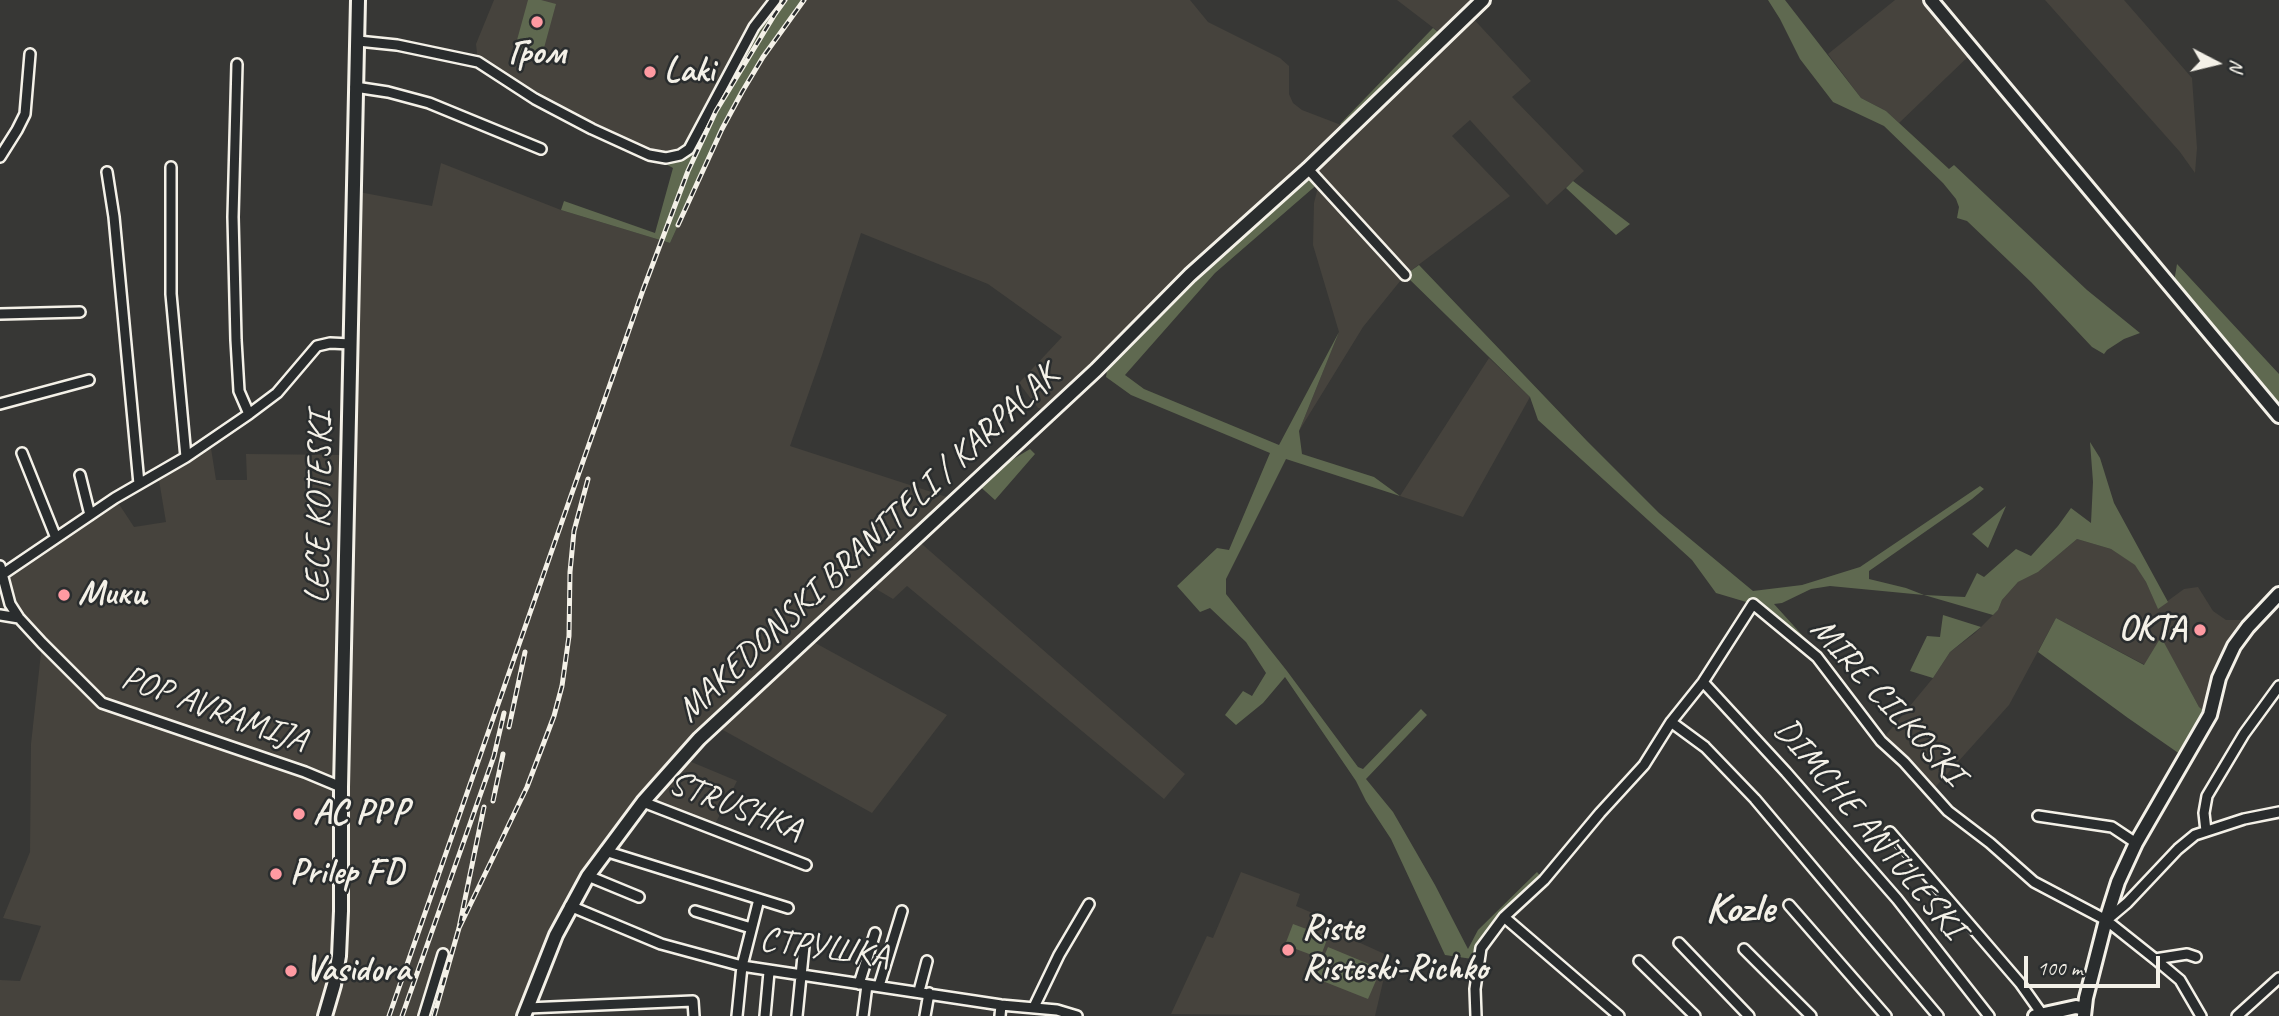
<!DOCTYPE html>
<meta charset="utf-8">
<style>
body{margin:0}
#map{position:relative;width:2279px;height:1016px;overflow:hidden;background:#373735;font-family:Caveat,sans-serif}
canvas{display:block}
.north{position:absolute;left:2181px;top:28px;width:70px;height:70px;-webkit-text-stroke:5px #2a2d2e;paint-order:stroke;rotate:97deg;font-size:19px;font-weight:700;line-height:28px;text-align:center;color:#f4f1e8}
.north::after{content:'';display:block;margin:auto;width:24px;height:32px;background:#f4f1e8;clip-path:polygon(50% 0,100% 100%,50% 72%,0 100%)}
.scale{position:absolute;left:2024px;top:956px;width:136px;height:32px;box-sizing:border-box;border:4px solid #f4f1e8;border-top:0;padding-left:9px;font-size:21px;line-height:24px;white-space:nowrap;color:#f4f1e8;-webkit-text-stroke:5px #2a2d2e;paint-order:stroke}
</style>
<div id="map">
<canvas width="2279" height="1016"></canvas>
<div class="north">N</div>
<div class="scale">100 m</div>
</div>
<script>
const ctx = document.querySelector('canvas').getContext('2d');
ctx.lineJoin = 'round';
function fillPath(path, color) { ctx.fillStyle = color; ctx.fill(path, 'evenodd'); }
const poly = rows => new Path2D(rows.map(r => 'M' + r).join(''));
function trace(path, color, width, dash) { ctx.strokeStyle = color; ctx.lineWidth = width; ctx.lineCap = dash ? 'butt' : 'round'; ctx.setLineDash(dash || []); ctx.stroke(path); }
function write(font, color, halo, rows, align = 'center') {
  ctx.font = font + ' Caveat,sans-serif'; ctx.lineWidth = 5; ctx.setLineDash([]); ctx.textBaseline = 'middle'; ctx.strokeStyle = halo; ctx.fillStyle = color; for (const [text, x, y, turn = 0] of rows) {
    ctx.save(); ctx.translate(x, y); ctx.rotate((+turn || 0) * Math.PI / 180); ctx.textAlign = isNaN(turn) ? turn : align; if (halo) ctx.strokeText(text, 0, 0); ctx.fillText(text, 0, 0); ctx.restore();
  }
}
fillPath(poly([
 [494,0,775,0,689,149,666,158,592,129,478,62,476,44],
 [804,0,1190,0,1208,22,1280,58,1289,66,1289,94,1293,103,1302,110,1349,128,1444,36,1397,0,1483,0,1469,14,1531,81,1512,97,1584,171,1547,205,1470,120,1452,136,1510,196,1405,275,1363,327,1299,431,1339,332,1313,245,1314,203,1319,183,1308,169,1052,410,1038,408,1019,383,1062,337,988,284,861,233,822,355,790,446,956,500,915,538,1185,774,1164,799,907,586,893,599,866,583,808,639,947,715,872,813,714,725,682,758,737,781,712,830,643,802,588,876,524,1016,0,1016,0,980,20,981,41,926,3,918,30,852,31,744,42,644,19,618,3,575,115,498,134,527,166,522,158,474,210,442,216,480,247,480,246,454,348,455,354,191,432,206,441,163,561,210,670,243,722,129,742,92,763,57],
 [1895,0,1943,0,1936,5,1973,52,1899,123,1886,111,1861,98,1828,54],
 [2045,0,2124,0,2192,78,2197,148,2195,173,2180,152],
 [1489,358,1530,397,1463,517,1400,496],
 [2077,539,2111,549,2136,565,2146,582,2158,608,2184,589,2198,587,2213,611,2226,620,2243,620,2248,627,2234,646,2210,715,2199,707,2161,638,2145,665,2056,618,2009,705,1931,792,1881,741,1933,678,1950,652,1975,633,1998,610,2002,600,2018,582,2038,572],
 [1241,872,1300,894,1296,906,1348,928,1345,936,1389,956,1375,1016,1171,1014,1207,936,1213,938]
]), '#46433d');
fillPath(poly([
 [528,0,541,0,556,4,541,59,514,51],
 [775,0,804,0,763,57,742,92,722,129,670,243,561,210,564,201,655,233,673,168,649,155,680,155],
 [1768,0,1785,0,1861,98,1886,111,1949,169,1954,165,2087,290,2140,333,2124,339,2107,350,2104,354,2092,347,2031,282,1967,221,1957,218,1959,207,1956,199,1943,183,1884,126,1833,102,1800,59,1780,19],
 [1433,28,1444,37,1349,128,1340,124],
 [1308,169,1320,182,1215,273,1125,375,1144,389,1279,445,1339,332,1299,431,1302,454,1374,477,1400,496,1286,459,1226,579,1226,594,1287,671,1358,767,1363,769,1421,709,1427,715,1366,779,1393,812,1435,885,1468,949,1478,930,1537,872,1544,880,1481,948,1479,960,1445,955,1391,839,1366,801,1356,781,1285,677,1263,703,1236,725,1225,715,1243,691,1252,696,1266,673,1246,642,1210,608,1200,612,1177,586,1217,548,1229,550,1270,453,1131,395,1106,377,1109,357],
 [1573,181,1630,224,1616,235,1566,188],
 [2177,264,2279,374,2279,416,2173,288],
 [1419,265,1587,441,1659,513,1753,591,1802,585,1860,567,1980,486,1984,489,1972,499,1869,571,1869,579,1906,588,1924,595,1965,597,1977,573,1984,577,2016,549,2031,556,2058,526,2071,508,2091,523,2093,482,2090,442,2100,458,2114,503,2168,602,2158,609,2146,582,2135,565,2111,549,2077,539,2038,572,2018,582,2002,600,1998,610,1993,615,1924,595,1830,586,1811,589,1782,603,1774,604,1841,678,1860,707,1885,736,1881,741,1817,657,1753,604,1716,593,1692,560,1538,420,1530,397,1405,275],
 [1030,449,1035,454,995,500,975,482],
 [2006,506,1988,548,1972,534],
 [1943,615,1981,627,1950,652,1933,678,1910,671,1927,636,1940,637],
 [2056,618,2144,665,2161,637,2199,707,2210,715,2187,759,2128,718,2038,652],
 [1293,924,1328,937,1320,958,1285,945],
 [1328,947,1381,969,1368,999,1315,978]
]), '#5f6950');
const street = poly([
 [358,41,397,45,478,62,535,99,592,129,649,155,666,158,680,155,689,149,754,27,775,0],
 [237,64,233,217,236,340,239,391,249,414],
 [355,87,388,92,429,103,541,149],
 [0,157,17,130,25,114,30,54],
 [171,167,171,294,186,457],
 [1308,169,1405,275],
 [107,172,114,217,139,484],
 [0,314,80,312],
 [0,404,89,380],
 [22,453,56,538],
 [80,475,90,515],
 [0,566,10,604,19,618,42,643,102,703,305,772,341,787],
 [0,576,115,498,186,457,249,414,277,393,317,346,330,343,351,344],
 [0,615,19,618],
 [1703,682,1786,772,1897,899,1989,1016],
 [1671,722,1705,747,1755,799,1938,1016],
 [643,802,806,865],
 [2038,816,2112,827,2136,843],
 [2206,831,2204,813,2207,796,2244,734,2279,686],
 [1890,832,2020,983,2042,1014],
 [605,851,788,908],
 [588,876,639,897],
 [1789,905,1886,1016],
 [570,906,661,944,742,966,1001,1005,1057,1010,1077,1016],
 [695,911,751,928],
 [1504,917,1619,1016],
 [2108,919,2127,903,2178,849,2195,835,2244,819,2279,812],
 [1679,943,1749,1016],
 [1744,949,1811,1016],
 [2155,959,2187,954,2196,957],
 [1639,961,1695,1016],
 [859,984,875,933],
 [879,986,902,911],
 [919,991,927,961],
 [1034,1007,1059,955,1089,904],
 [527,1008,693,1001,694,1016],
 [424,1016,443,954],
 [737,1016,742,966,759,899],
 [765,1016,769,972],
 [797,1016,804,946],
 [863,1016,867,985],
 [925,1016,929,993],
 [1000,1016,1001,1005],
 [1476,1016,1475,989,1481,948,1504,917,1544,880,1600,813,1644,765,1671,722,1703,682,1753,604,1817,657,1881,741,1904,762,1948,811,1990,843,2034,882,2106,920,2155,959,2180,980,2201,1016],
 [2237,1016,2279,978]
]);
const secondary = poly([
 [1931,0,2279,416],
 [325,1016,334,985,339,956,341,911,341,787,358,0],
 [524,1016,556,935,588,876,643,802,699,739,1096,370,1190,275,1308,169,1483,0],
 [2035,1016,2076,1007,2084,1009],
 [2084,1016,2086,998,2106,920,2118,882,2136,843,2210,715,2219,678,2234,646,2248,627,2279,594]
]);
trace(street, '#f4f1e8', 14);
trace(secondary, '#f4f1e8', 18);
trace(street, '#2a2d2e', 9);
trace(secondary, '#2a2d2e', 12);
const rail = poly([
 [678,225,722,129,742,92,763,57,804,0],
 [509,727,525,652],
 [493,801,503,754],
 [459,928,527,787,554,716,562,686,569,636,570,572,574,531,588,479],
 [389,1016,643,290,688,171,716,111,775,14,785,0],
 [402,1016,494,756,504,713],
 [434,1016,459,928,484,807]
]);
trace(rail, '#f4f1e8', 5);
trace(rail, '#2a2d2e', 2.5, [8]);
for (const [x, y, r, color] of [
 [537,22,7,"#ff9aa2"],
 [650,72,7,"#ff9aa2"],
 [64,595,7,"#ff9aa2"],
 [2200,630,7,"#ff9aa2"],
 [299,814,7,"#ff9aa2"],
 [276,874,7,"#ff9aa2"],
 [1288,950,7,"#ff9aa2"],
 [291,971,7,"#ff9aa2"]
]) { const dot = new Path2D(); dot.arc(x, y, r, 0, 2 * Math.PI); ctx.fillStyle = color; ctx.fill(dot); trace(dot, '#2a2d2e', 2.5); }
write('bold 35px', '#f4f1e8', '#2a2d2e', [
 ["Гром",537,54,"center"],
 ["Laki",664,72],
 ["Мики",78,595],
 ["OKTA",2186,630,"right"],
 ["АС РРР",313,814],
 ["Prilep FD",290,874],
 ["Riste",1302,930],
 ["Risteski-Richko",1302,970],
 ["Vasidora",305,971]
], 'left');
write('35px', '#f4f1e8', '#2a2d2e', [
 ["LECE KOTESKI",320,508,-89],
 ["MAKEDONSKI BRANITELI / KARPALAK",868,544,-43],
 ["MIRE CILKOSKI",1887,702,48],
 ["POP AVRAMIJA",214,710,20],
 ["STRUSHKA",735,807,21],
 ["DIMCHE ANTULESKI",1869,829,50],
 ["СТРУШКА",824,949,8]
]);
write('bold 42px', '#f4f1e8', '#2a2d2e', [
 ["Kozle",1740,910]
]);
</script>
